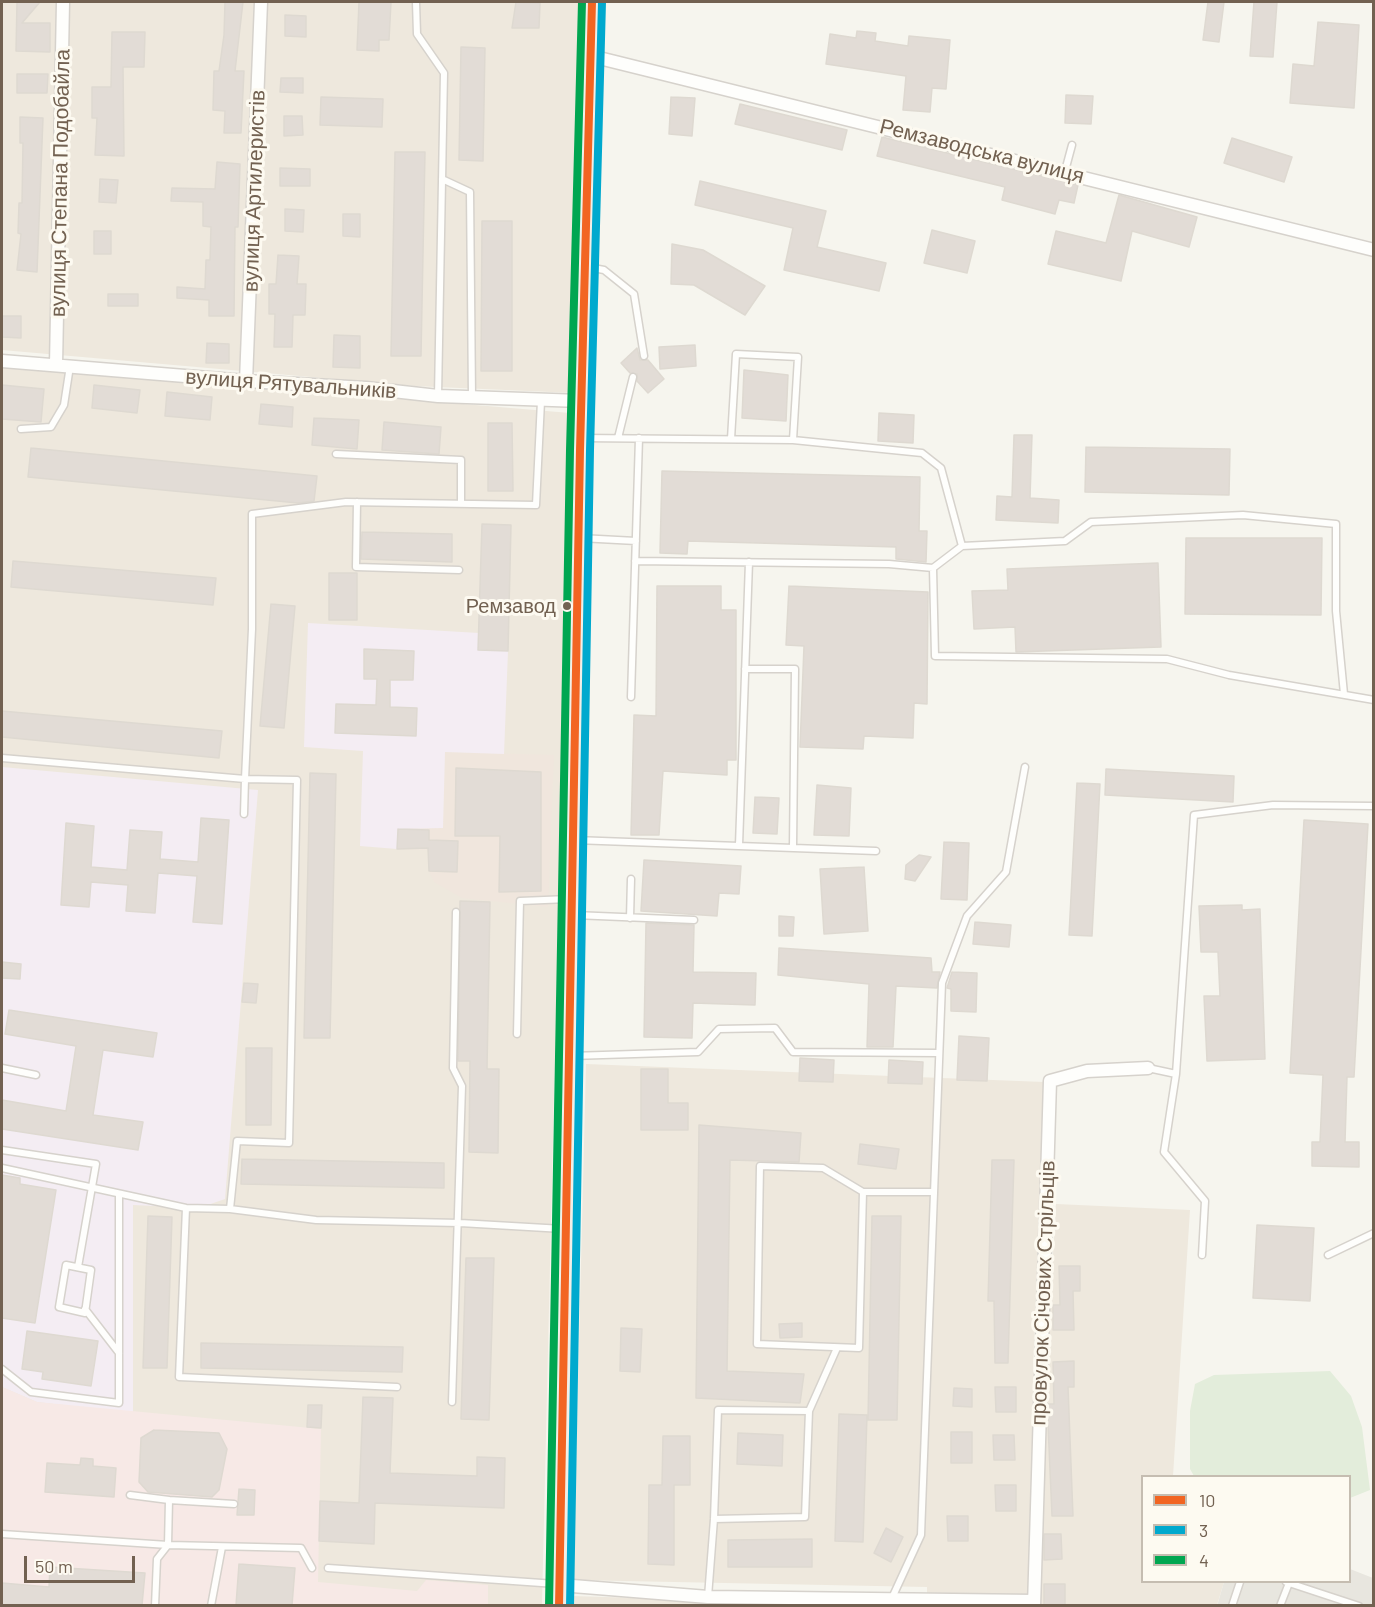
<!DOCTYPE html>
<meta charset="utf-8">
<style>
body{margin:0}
#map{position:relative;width:1375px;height:1607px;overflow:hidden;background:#f6f5ee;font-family:Barlow,sans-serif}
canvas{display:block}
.frame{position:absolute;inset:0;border:3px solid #726151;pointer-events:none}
.legend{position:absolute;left:1141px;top:1475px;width:210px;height:108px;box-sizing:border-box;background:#fdfaf1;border:2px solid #c5bdb1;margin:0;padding:8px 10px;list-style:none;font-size:18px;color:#726151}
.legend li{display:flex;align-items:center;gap:12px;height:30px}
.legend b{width:30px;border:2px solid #c5bdb1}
.scale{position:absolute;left:24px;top:1556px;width:111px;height:27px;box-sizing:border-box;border:3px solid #726151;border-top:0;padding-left:8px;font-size:18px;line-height:21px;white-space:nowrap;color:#726151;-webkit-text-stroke:4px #fdfaf1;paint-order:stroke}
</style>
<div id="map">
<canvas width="1375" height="1607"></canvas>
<div class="frame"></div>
<ul class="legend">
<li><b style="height:8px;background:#f26522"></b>10</li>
<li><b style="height:8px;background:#00a9ce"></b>3</li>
<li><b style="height:8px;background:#00a651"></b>4</li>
</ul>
<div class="scale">50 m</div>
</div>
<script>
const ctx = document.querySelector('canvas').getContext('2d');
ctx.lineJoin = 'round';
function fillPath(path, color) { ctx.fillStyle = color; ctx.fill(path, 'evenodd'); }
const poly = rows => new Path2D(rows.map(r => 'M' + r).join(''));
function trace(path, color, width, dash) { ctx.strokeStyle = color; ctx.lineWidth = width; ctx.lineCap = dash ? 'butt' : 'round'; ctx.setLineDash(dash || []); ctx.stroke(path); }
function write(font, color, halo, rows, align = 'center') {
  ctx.font = font + ' Barlow,sans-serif'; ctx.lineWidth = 6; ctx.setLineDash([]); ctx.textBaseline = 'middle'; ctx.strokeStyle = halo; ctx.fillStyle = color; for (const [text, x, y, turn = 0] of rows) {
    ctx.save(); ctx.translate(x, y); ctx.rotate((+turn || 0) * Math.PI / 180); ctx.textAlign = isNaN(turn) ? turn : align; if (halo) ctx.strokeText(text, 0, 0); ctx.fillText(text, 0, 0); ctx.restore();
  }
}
fillPath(poly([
 [2,2,578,2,574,393,414,386,2,350],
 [2,365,570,413,542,1605,2,1605],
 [586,1064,1044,1082,1033,1371,1046,1371,1056,1204,1190,1210,1173,1476,1142,1476,1142,1582,1224,1582,1217,1605,927,1606,927,1587,573,1580],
 [572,1596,872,1605,572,1606]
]), '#eee8dd');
fillPath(poly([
 [445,752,554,755,548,907,462,898,434,882,429,871,428,850,397,849,398,829,443,828]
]), '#f0e6dd');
fillPath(poly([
 [1350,1569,1373,1578,1373,1605,1217,1606,1224,1582,1350,1582]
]), '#e8e6df');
fillPath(poly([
 [308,623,479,633,478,650,508,651,504,754,445,752,443,828,398,829,397,849,360,846,363,751,304,747],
 [2,767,258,790,225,1199,199,1208,133,1205,133,1413,37,1402,2,1387]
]), '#f4edf3');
fillPath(poly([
 [2,1387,37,1402,321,1429,318,1582,417,1591,426,1580,488,1585,488,1605,2,1605]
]), '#f7e9e6');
fillPath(poly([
 [1330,1371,1351,1396,1362,1427,1370,1490,1350,1498,1350,1476,1194,1476,1190,1469,1190,1411,1195,1384,1214,1375]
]), '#e3eddb');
const building = poly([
 [17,2,40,2,22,23,50,23,50,52,16,51,17,2],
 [225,2,243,2,235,71,244,71,241,133,224,133,225,111,213,110,214,71,219,71,224,35,225,2],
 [359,2,391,2,389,40,379,40,379,51,357,50,359,2],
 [516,2,540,3,539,28,512,28,516,2],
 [1208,2,1224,2,1219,42,1203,40,1208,2],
 [1254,2,1277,2,1273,57,1250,56,1254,2],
 [285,15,306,16,306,37,285,36,285,15],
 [1318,22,1359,25,1354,108,1290,103,1293,64,1314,66,1318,22],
 [857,31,876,33,875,41,908,46,909,36,950,40,946,89,932,88,930,112,903,110,906,76,826,64,830,34,856,38,857,31],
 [112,32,145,32,144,67,123,67,124,156,95,155,97,118,92,118,92,87,111,87,112,32],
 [461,47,485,48,483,161,459,160,461,47],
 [17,74,48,74,47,93,17,93,17,74],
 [281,78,303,78,303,93,280,92,281,78],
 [1066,95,1093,96,1091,124,1065,123,1066,95],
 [321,97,383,99,382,127,320,125,321,97],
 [671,97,695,98,692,136,669,134,671,97],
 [740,104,847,130,842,150,735,124,740,104],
 [284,116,302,116,303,135,284,136,284,116],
 [20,117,43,118,37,272,17,270,21,234,18,233,19,203,22,203,23,143,20,143,20,117],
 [882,137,1078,185,1074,203,1059,200,1055,214,1002,200,1005,187,877,156,882,137],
 [1232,138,1292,157,1284,182,1224,163,1232,138],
 [395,152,425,152,421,356,391,356,395,152],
 [217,162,240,164,238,227,235,227,234,316,209,316,209,300,177,298,177,287,205,289,206,260,210,260,211,227,203,226,203,202,171,201,172,188,215,189,217,162],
 [280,168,310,169,310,186,280,186,280,168],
 [100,179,118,180,116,203,99,202,100,179],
 [700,181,826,211,817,247,886,263,879,291,784,270,793,228,695,205,700,181],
 [1119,195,1197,217,1189,247,1132,231,1121,281,1048,264,1056,231,1106,243,1119,195],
 [285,209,304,210,303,232,285,231,285,209],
 [343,214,360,214,360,237,343,236,343,214],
 [482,221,512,221,512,371,481,371,482,221],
 [932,230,975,241,967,273,924,263,932,230],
 [94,231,111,231,111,254,94,254,94,231],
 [672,244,703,250,765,286,745,315,694,285,671,284,672,244],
 [278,255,299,256,297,284,306,284,305,315,293,315,292,347,274,347,275,314,269,314,269,284,276,284,278,255],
 [108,294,138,294,138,306,108,306,108,294],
 [2,316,21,316,21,338,2,337,2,316],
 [334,335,360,336,360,368,333,367,334,335],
 [207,343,229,344,229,363,206,363,207,343],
 [695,345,696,366,660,369,659,347,695,345],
 [637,348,640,360,648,360,664,379,648,393,637,381,637,374,630,373,621,363,637,348],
 [744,370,788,375,786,421,742,418,744,370],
 [2,385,44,389,41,422,2,419,2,385],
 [94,385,140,390,137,413,92,408,94,385],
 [167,392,212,397,210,420,165,416,167,392],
 [261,404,293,407,292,427,259,424,261,404],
 [879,413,914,415,913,443,878,441,879,413],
 [314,418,359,420,357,449,312,445,314,418],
 [384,422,441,427,439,454,382,450,384,422],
 [488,423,512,423,513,491,488,491,488,423],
 [1014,435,1032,435,1030,498,1059,500,1058,523,996,520,997,496,1012,497,1014,435],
 [1086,447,1230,449,1229,495,1085,492,1086,447],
 [31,448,317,476,314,501,298,503,28,477,31,448],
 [662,471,920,477,919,531,927,531,926,562,896,559,896,547,688,541,687,554,660,553,662,471],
 [482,524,511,525,508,651,478,650,482,524],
 [362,532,452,534,452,562,361,559,362,532],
 [1186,538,1322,538,1321,615,1185,614,1186,538],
 [13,561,216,578,213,605,11,587,13,561],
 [1158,563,1161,647,1016,652,1015,627,974,629,972,591,1008,590,1007,569,1158,563],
 [329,573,357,573,357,620,329,620,329,573],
 [657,586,721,586,721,610,736,610,736,760,727,760,727,775,663,771,659,835,631,835,634,715,656,716,657,586],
 [789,586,928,592,927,704,914,703,913,738,864,736,863,749,800,747,804,646,786,645,789,586],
 [271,604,295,606,284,728,260,726,271,604],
 [364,649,414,651,413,680,390,680,390,707,417,708,416,736,335,733,336,704,376,705,377,679,364,679,364,649],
 [2,711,222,731,219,758,2,737,2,711],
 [456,768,541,772,541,891,499,892,500,836,455,836,456,768],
 [1106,769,1234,776,1233,802,1105,795,1106,769],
 [310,773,336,774,330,1038,304,1038,310,773],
 [1077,783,1100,784,1092,936,1069,935,1077,783],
 [817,785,851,788,849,836,814,835,817,785],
 [755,797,779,798,777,834,753,833,755,797],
 [201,818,229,820,222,924,193,922,197,876,158,873,155,913,126,911,128,885,91,882,89,907,61,905,66,823,94,826,91,867,127,870,130,830,162,832,160,859,198,862,201,818],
 [1304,820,1368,824,1354,1077,1347,1077,1345,1142,1359,1142,1359,1167,1312,1166,1312,1142,1320,1142,1323,1075,1290,1073,1304,820],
 [398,829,429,830,429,840,458,841,457,872,429,871,428,848,397,849,398,829],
 [944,842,969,843,967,900,941,899,944,842],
 [919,855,931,857,915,881,905,879,906,865,919,855],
 [644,860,741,866,739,894,719,893,717,916,641,911,644,860],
 [864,867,868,931,824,934,820,869,864,867],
 [460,901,490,902,487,1069,499,1069,498,1153,469,1152,470,1061,458,1061,460,901],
 [1242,905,1242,910,1260,909,1265,1059,1207,1061,1204,996,1220,996,1218,952,1201,952,1199,906,1242,905],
 [779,916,794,917,793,936,779,936,779,916],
 [975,922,1011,925,1009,947,973,944,975,922],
 [646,923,694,925,693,972,756,973,755,1005,693,1003,692,1038,644,1037,646,923],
 [779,948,931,958,932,972,940,972,937,988,896,986,893,1047,867,1047,869,984,778,975,779,948],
 [2,962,21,964,20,979,2,978,2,962],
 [952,972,977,973,976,1012,951,1011,951,989,947,988,952,972],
 [244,983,258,984,256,1003,242,1002,244,983],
 [9,1010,157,1033,153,1057,103,1050,93,1115,143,1122,138,1150,2,1129,2,1100,66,1111,76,1046,5,1034,9,1010],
 [959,1036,989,1038,987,1081,957,1080,959,1036],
 [246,1048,272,1048,271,1125,246,1125,246,1048],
 [800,1058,834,1060,833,1082,799,1081,800,1058],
 [889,1060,923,1062,922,1084,888,1083,889,1060],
 [641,1069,668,1069,668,1103,688,1103,688,1130,641,1130,641,1069],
 [699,1125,801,1133,799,1162,730,1160,727,1371,804,1374,800,1403,696,1398,699,1125],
 [860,1144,899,1149,896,1169,858,1164,860,1144],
 [242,1159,444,1163,444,1188,241,1184,242,1159],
 [992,1160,1014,1160,1008,1363,995,1363,994,1301,988,1301,992,1160],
 [2,1175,20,1178,20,1184,56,1190,35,1323,2,1318,2,1175],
 [148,1216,172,1217,167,1368,143,1368,148,1216],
 [872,1216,901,1216,897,1420,868,1420,872,1216],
 [1257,1225,1314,1228,1310,1301,1253,1298,1257,1225],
 [466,1258,494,1258,489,1420,461,1419,466,1258],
 [1059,1266,1080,1266,1080,1291,1073,1291,1074,1330,1053,1330,1053,1305,1060,1305,1059,1266],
 [802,1323,802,1337,780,1338,779,1324,802,1323],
 [621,1328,642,1329,640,1372,620,1371,621,1328],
 [27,1331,98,1341,91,1386,42,1379,43,1372,22,1369,27,1331],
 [201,1343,403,1347,402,1372,201,1368,201,1343],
 [1074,1361,1074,1387,1068,1387,1073,1516,1052,1516,1048,1424,1048,1404,1054,1404,1053,1362,1074,1361],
 [995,1387,1016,1387,1016,1412,996,1412,995,1387],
 [954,1388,972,1389,972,1407,953,1406,954,1388],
 [363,1397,393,1398,390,1473,477,1476,477,1457,505,1458,504,1508,375,1503,374,1544,319,1541,320,1501,359,1503,363,1397],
 [308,1405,322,1405,321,1428,307,1427,308,1405],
 [839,1414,867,1415,863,1542,835,1541,839,1414],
 [154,1430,219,1433,227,1449,219,1490,212,1497,148,1492,139,1482,141,1438,154,1430],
 [951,1432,972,1432,972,1463,951,1463,951,1432],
 [738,1433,783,1435,782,1466,737,1464,738,1433],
 [993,1435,1014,1435,1015,1460,994,1460,993,1435],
 [663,1436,690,1436,690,1485,674,1485,674,1565,648,1564,649,1485,662,1485,663,1436],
 [81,1458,93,1459,93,1466,116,1468,114,1497,45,1492,47,1463,80,1465,81,1458],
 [995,1485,1016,1485,1016,1511,996,1511,995,1485],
 [239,1489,255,1490,254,1515,237,1515,239,1489],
 [947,1516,968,1516,968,1541,948,1541,947,1516],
 [886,1528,903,1537,891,1562,874,1553,886,1528],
 [1044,1534,1061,1534,1062,1559,1044,1560,1044,1534],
 [812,1539,812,1567,728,1567,728,1540,812,1539],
 [239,1564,295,1568,292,1605,236,1605,239,1564],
 [50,1567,145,1573,142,1605,2,1605,2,1583,49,1587,50,1567],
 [1044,1584,1065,1584,1065,1605,1044,1605,1044,1584]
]);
fillPath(building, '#e2dcd6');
trace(building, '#ded9d1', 1.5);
const lane = poly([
 [416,2,417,34,444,73,438,396],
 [1065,171,1072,145],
 [442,179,470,192,472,397],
 [588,267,604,270,634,294,644,356],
 [21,429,51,427,64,405,70,366],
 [582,438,793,440,798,357,736,354,731,439],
 [618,438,633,377],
 [793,440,922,453,941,468,962,546],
 [336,454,461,460,461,503],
 [357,502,356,567,459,570],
 [580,538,636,541],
 [635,561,889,564,933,568,935,656,1167,659,1229,675,1374,700],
 [933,568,962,546,1065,541,1091,522,1243,515,1336,524,1336,611,1344,694],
 [745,669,795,669,793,847],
 [631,697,639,438],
 [2,758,245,779,244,814],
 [574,840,876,851],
 [739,845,749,562],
 [574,915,694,920],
 [630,918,631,879],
 [517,1034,520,901,569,899],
 [571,1056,698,1052,719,1029,775,1028,793,1052,939,1053],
 [2,1068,36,1075],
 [1148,1068,1176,1074,1194,815,1273,805,1374,806],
 [1176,1074,1164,1152,1205,1201,1202,1255],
 [2,1150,96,1164,78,1267],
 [2,1168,186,1208,230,1209,316,1220,460,1223,563,1229],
 [863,1192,859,1348,757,1344,760,1166,823,1168,863,1192,934,1192],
 [186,1208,179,1377,397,1387],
 [230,1209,237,1141,289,1143,297,780,245,779,252,629,252,514,346,502,536,505,541,401],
 [1328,1255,1374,1233],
 [66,1265,91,1270,85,1313,59,1307,66,1265],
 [85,1309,119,1353],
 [2,1369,31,1392,119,1403,119,1195],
 [452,1402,462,1086,453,1068,456,912],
 [809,1411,837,1348],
 [130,1495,169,1500],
 [2,1534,168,1545,169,1500,234,1504],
 [328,1568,556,1584],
 [1286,1582,1359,1606],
 [708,1597,714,1519,718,1410,809,1411,805,1517,714,1519],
 [892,1598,921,1535,942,983,967,916,1006,872,1025,767],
 [155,1606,157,1559,168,1545,301,1548,312,1568],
 [211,1606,222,1547],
 [1232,1606,1240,1582],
 [1280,1606,1289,1583]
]);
const street = poly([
 [591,56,1374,250],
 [2,361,246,381,366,388,438,396,581,401],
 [56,365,63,2],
 [246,381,261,2],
 [560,1585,708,1597,1034,1601],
 [1034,1606,1050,1081,1087,1071,1148,1068]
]);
const primary = poly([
 [559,1606,580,450,592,2]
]);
trace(lane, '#d6d2cc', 9);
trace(street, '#d6d2cc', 15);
trace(primary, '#d7d2cc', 21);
trace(lane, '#fefefc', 6);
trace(street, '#fefefc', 12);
trace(primary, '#f1efe8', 18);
trace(poly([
 [559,1606,580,450,592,2]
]), '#f26522', 8);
trace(poly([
 [570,1606,590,450,602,2]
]), '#00a9ce', 8);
trace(poly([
 [549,1606,570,450,582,2]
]), '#00a651', 8);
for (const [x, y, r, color] of [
 [567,606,5,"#726151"]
]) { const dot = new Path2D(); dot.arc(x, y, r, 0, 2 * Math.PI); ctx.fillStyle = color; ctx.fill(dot); trace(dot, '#fdfaf1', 2); }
write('20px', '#726151', '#fdfaf1', [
 ["Ремзавод",556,606]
], 'right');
write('21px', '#726151', '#fdfaf1', [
 ["Ремзаводська вулиця",982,151,14],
 ["вулиця Степана Подобайла",60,183,-89],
 ["вулиця Артилеристів",254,191,-88],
 ["вулиця Рятувальників",291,384,4],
 ["провулок Січових Стрільців",1043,1293,-88]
]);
</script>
